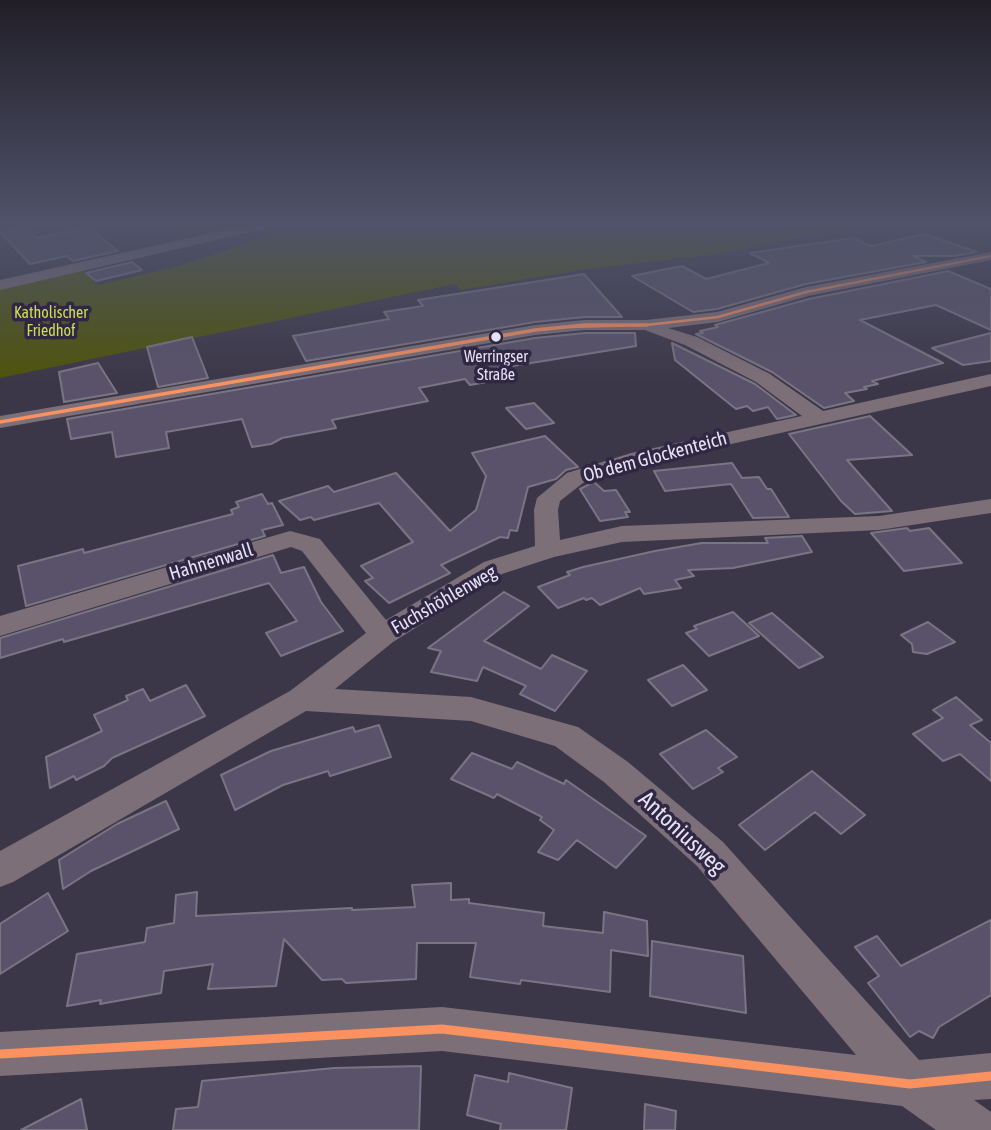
<!DOCTYPE html>
<meta charset="utf-8">
<style>
body{margin:0}
canvas{display:block;background:#3c3748}
</style>
<canvas width="991" height="1130"></canvas>
<script>
const ctx = document.querySelector('canvas').getContext('2d');
ctx.lineJoin = 'round';
function fillPath(path, color) { ctx.fillStyle = color; ctx.fill(path, 'evenodd'); }
const poly = rows => new Path2D(rows.map(r => 'M' + r).join(''));
function trace(path, color, width, dash) { ctx.strokeStyle = color; ctx.lineWidth = width; ctx.lineCap = dash ? 'butt' : 'round'; ctx.setLineDash(dash || []); ctx.stroke(path); }
function write(font, color, halo, rows, align = 'center') {
  ctx.font = font + ' "Asap Condensed",sans-serif'; ctx.lineWidth = 7; ctx.setLineDash([]); ctx.textBaseline = 'middle'; ctx.strokeStyle = halo; ctx.fillStyle = color; for (const [text, x, y, turn = 0] of rows) {
    ctx.save(); ctx.translate(x, y); ctx.rotate((+turn || 0) * Math.PI / 180); ctx.textAlign = isNaN(turn) ? turn : align; if (halo) ctx.strokeText(text, 0, 0); ctx.fillText(text, 0, 0); ctx.restore();
  }
}
fillPath(poly([
 [324,223,878,223,717,254,581,270,461,290,455,284,0,378,0,289,81,269,98,285,182,265,272,235]
]), '#4e540a');
const building = poly([
 [25,228,37,238,89,228,118,251,73,261,67,256,30,264,1,233,25,228],
 [924,234,977,252,954,256,913,256,926,262,806,284,717,309,693,312,632,276,682,266,706,279,769,263,750,253,853,238,871,246,924,234],
 [132,262,142,270,96,281,86,273,132,262],
 [948,271,991,289,991,330,936,305,860,320,943,363,872,381,878,384,864,387,867,389,845,393,854,401,824,408,772,372,696,334,703,333,700,331,718,327,715,325,809,299,948,271],
 [584,274,622,317,585,317,535,322,306,361,293,336,389,319,384,312,423,306,418,300,584,274],
 [585,333,635,333,636,346,494,369,504,379,470,385,465,379,419,388,428,401,332,420,336,428,282,438,271,444,252,447,242,419,166,432,169,448,116,457,112,432,71,439,67,419,535,338,585,333],
 [991,333,991,361,963,365,932,348,991,333],
 [192,337,208,378,158,387,147,347,192,337],
 [672,343,755,384,796,415,777,419,768,407,753,411,747,406,736,409,675,360,672,343],
 [98,363,117,393,64,402,59,372,98,363],
 [534,403,554,423,526,429,506,408,534,403],
 [870,416,912,455,847,460,892,511,855,514,841,501,789,434,870,416],
 [545,436,578,467,566,470,556,479,528,487,517,531,510,530,508,538,500,537,441,565,450,573,389,603,365,581,373,578,361,566,413,542,379,503,314,520,311,517,300,520,279,501,328,486,334,492,396,473,450,531,476,510,486,476,472,453,545,436],
 [732,463,742,478,759,477,767,489,771,489,789,517,753,518,731,484,665,491,654,471,732,463],
 [594,482,604,491,616,490,630,512,625,512,628,517,600,521,580,489,594,482],
 [262,494,268,504,272,503,283,525,262,530,265,536,26,606,18,566,83,549,84,553,233,514,231,510,239,507,236,502,262,494],
 [907,528,910,531,929,528,962,563,904,571,871,533,907,528],
 [802,536,812,552,733,568,688,570,694,576,675,580,681,588,644,594,640,588,600,605,592,598,586,600,584,598,558,608,538,587,570,575,567,572,583,567,655,551,702,543,768,543,765,538,802,536],
 [273,555,281,573,304,567,321,602,343,631,281,656,266,633,297,621,269,583,64,642,63,639,0,658,0,638,273,555],
 [504,592,529,606,484,641,541,669,552,655,587,671,555,711,520,694,526,686,483,667,477,681,431,672,441,651,428,648,504,592],
 [733,612,759,636,709,656,686,633,697,629,694,626,733,612],
 [772,613,786,625,823,657,799,668,749,623,772,613],
 [928,622,955,642,927,654,913,652,912,644,901,635,928,622],
 [683,665,707,690,672,706,648,680,683,665],
 [186,685,205,716,112,758,104,766,76,780,74,776,50,788,46,757,102,731,94,715,128,700,126,696,143,689,150,701,186,685],
 [956,697,982,720,970,725,991,743,991,781,960,754,943,761,913,734,943,718,933,710,956,697],
 [379,725,391,757,330,776,328,771,283,785,235,810,221,775,271,751,353,727,355,732,379,725],
 [706,730,737,757,718,768,723,772,693,789,660,754,706,730],
 [472,753,512,769,517,762,564,784,566,780,646,836,616,868,577,840,558,860,538,852,554,830,540,820,542,817,497,794,494,798,451,779,472,753],
 [812,771,865,815,841,834,815,812,765,850,739,825,812,771],
 [166,801,179,829,91,871,63,889,59,860,117,824,166,801],
 [451,883,451,900,469,899,469,903,544,913,543,926,603,933,604,912,647,921,648,956,611,950,610,992,521,980,520,984,470,977,476,943,417,943,416,979,346,983,342,979,322,980,284,939,276,986,208,989,213,964,164,971,161,993,100,1004,101,1000,67,1006,77,954,145,942,147,928,174,923,176,895,197,892,196,916,352,908,352,910,415,907,412,885,451,883],
 [48,893,68,931,0,974,0,924,48,893],
 [991,920,991,995,939,1027,933,1038,919,1031,910,1037,868,983,879,976,855,947,877,936,901,966,991,920],
 [652,941,743,956,746,1013,650,996,652,941],
 [421,1066,419,1130,173,1130,176,1109,198,1107,202,1081,334,1068,421,1066],
 [509,1073,572,1088,566,1130,500,1130,501,1124,467,1115,475,1075,508,1082,509,1073],
 [81,1099,87,1130,21,1130,81,1099],
 [645,1104,676,1111,675,1130,644,1130,645,1104]
]);
fillPath(building, '#59526a');
trace(building, '#797583', 2);
fillPath(poly([
 [257,223,280,223,273,227,0,290,0,280,257,223],
 [991,252,991,260,808,296,718,322,668,328,697,337,770,374,823,411,991,374,991,386,637,465,583,483,560,501,558,510,560,540,622,526,879,516,991,499,991,513,879,530,622,542,554,557,502,574,393,642,335,689,471,697,578,727,628,762,723,842,919,1060,991,1053,991,1099,974,1100,991,1112,991,1130,936,1130,902,1106,442,1051,0,1076,0,1032,442,1007,856,1055,697,866,604,782,555,746,471,721,306,711,13,882,0,887,0,851,290,691,366,633,302,551,291,547,0,636,0,616,290,531,320,539,386,620,484,562,535,546,534,510,537,498,567,473,631,453,802,416,756,382,685,345,645,330,585,330,535,335,0,428,0,416,535,325,585,320,646,320,717,312,806,287,991,252]
]), '#7d6f78');
trace(poly([
 [568,327,646,325,718,317,806,292,991,256]
]), '#fa915f', 2.5);
trace(poly([
 [0,422,535,330,585,325,647,325]
]), '#fa915f', 3.5);
trace(poly([
 [0,1054,442,1029,910,1084,991,1076]
]), '#fa915f', 9);
const sky = ctx.createLinearGradient(0, 0, 0, 381);
sky.addColorStop(0, '#211e28');
sky.addColorStop(0.59, '#50536a');
sky.addColorStop(1, '#50536a00');
ctx.fillStyle = sky;
ctx.fillRect(0, 0, 991, 381);
for (const [x, y, r, color] of [
 [496,337,6,"#e6e2f5"]
]) { const dot = new Path2D(); dot.arc(x, y, r, 0, 2 * Math.PI); ctx.fillStyle = color; ctx.fill(dot); trace(dot, '#2f2743', 2.5); }
write('16px', '#cfdf53', '#2f2743', [
 ["Katholischer",51,313],
 ["Friedhof",51,331]
]);
write('16px', '#e6e2f5', '#2f2743', [
 ["Werringser",496,357],
 ["Straße",496,375]
]);
write('19px', '#e6e2f5', '#2f2743', [
 ["Ob dem Glockenteich",655,457,-15],
 ["Hahnenwall",211,562,-17],
 ["Fuchshöhlenweg",444,600,-30]
]);
write('23px', '#e6e2f5', '#2f2743', [
 ["Antoniusweg",682,833,43]
]);
</script>
